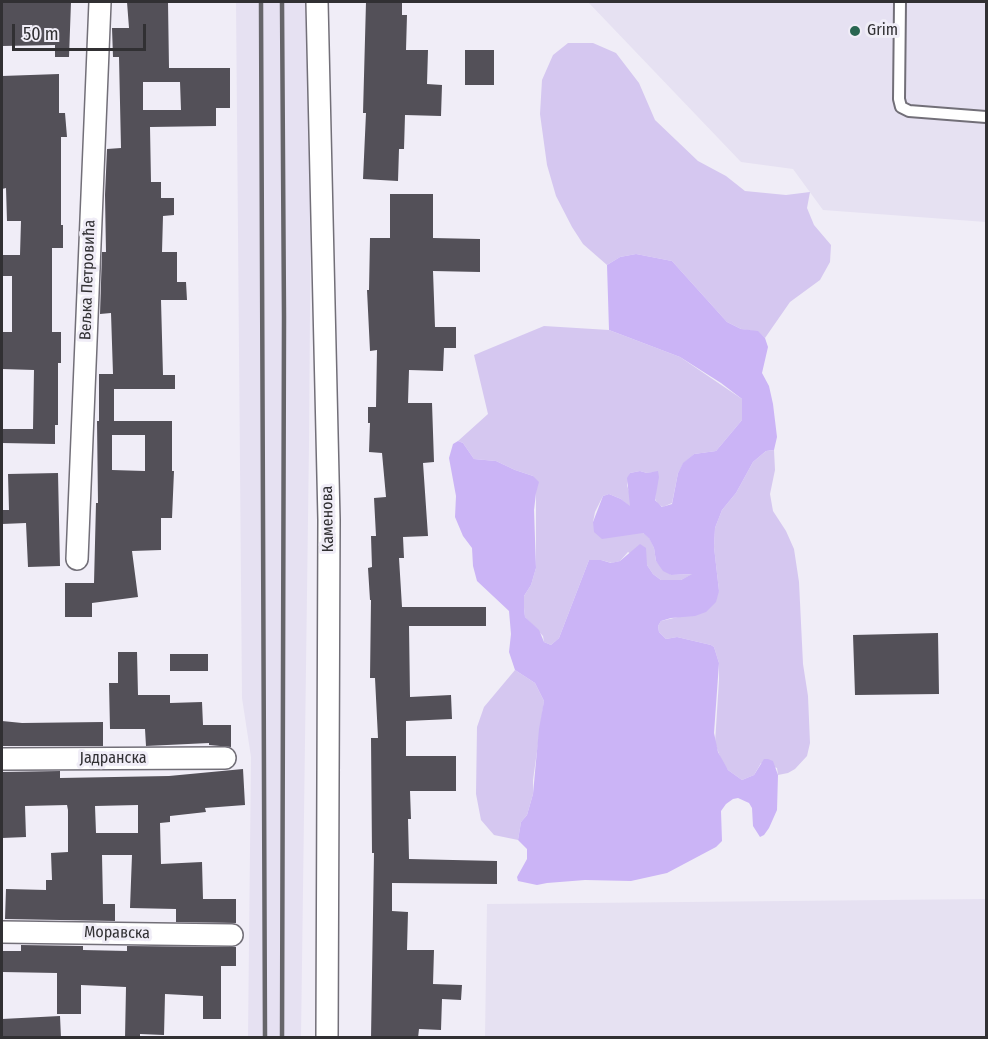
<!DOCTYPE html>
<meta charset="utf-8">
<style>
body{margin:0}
#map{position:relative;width:988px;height:1039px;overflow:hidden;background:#f0edf7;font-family:"Fira Sans Condensed",sans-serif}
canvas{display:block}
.frame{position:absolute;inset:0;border:3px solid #313033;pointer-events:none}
.scale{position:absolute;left:12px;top:24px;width:134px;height:27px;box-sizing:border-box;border:3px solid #313033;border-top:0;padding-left:8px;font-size:18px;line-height:21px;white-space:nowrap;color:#313033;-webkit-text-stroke:4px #f0edf7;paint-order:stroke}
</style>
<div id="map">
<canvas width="988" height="1039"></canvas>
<div class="frame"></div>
<div class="scale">50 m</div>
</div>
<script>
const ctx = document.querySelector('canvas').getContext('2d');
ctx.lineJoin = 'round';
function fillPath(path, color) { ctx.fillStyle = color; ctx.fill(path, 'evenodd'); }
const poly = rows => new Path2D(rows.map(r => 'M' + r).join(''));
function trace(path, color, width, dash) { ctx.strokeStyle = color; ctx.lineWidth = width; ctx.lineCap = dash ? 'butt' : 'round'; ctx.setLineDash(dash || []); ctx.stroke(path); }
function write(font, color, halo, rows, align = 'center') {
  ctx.font = font + ' "Fira Sans Condensed",sans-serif'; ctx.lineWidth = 6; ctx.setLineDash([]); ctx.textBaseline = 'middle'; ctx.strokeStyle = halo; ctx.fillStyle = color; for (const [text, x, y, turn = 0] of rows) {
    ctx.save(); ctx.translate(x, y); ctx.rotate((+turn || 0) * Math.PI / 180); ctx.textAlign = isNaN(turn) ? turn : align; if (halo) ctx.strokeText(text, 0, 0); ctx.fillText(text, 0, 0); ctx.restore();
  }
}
fillPath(poly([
 [236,2,309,2,311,179,309,445,301,1037,248,1037,251,757,242,698],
 [588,2,986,2,986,222,823,210,793,169,741,162],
 [986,899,986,1037,485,1037,487,904]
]), '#e6e1f2');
fillPath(poly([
 [568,43,593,43,616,53,639,83,655,120,698,161,726,176,745,191,786,195,810,192,807,208,814,225,831,245,830,262,820,280,790,302,765,338,758,332,741,329,727,322,672,261,636,254,620,257,607,265,583,244,572,227,556,196,547,165,540,114,542,80,553,55],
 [544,326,609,330,680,357,742,399,742,420,716,451,694,454,683,464,678,473,672,503,663,507,658,504,655,499,658,472,647,473,640,471,630,473,627,485,631,498,630,507,621,499,609,494,603,496,595,512,593,522,635,533,643,533,649,537,654,548,656,561,671,575,693,574,681,580,661,580,653,574,647,565,628,552,620,561,612,563,601,560,589,560,559,638,551,645,544,642,543,636,525,617,524,608,524,596,531,585,536,568,536,493,533,476,515,470,496,461,474,459,463,443,458,441,488,414,474,355],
 [774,450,775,470,770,494,773,511,786,531,794,549,799,582,803,664,808,696,810,743,807,756,795,769,788,773,778,775,777,768,761,763,754,775,742,780,728,770,722,762,715,743,719,680,719,663,714,647,711,645,677,637,666,639,659,632,658,626,661,621,678,617,719,591,714,547,715,528,722,510,736,493,753,462,766,451],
 [515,670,535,683,544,701,533,780,533,794,527,815,521,822,518,840,494,835,481,820,476,794,477,727,484,707]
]), '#d5c7f0');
fillPath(poly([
 [636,254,672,261,727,322,741,329,758,331,765,338,768,347,762,373,769,386,773,404,777,437,774,450,766,451,753,462,736,493,722,510,715,528,714,547,719,591,716,602,706,612,695,616,671,618,661,621,658,626,659,632,666,639,677,637,711,645,714,647,719,663,714,733,718,752,728,770,742,780,754,775,764,759,768,759,773,761,778,775,777,810,769,828,764,835,760,837,753,826,752,808,749,803,738,798,733,799,726,804,721,811,722,841,716,847,667,873,631,881,585,880,547,883,537,885,518,881,517,877,527,859,527,849,518,840,521,822,527,815,533,794,539,729,544,701,535,683,515,670,509,652,511,634,509,611,477,581,473,566,472,548,463,536,455,517,456,496,449,458,453,444,458,441,463,443,474,459,496,461,515,470,533,476,539,482,536,493,534,510,536,568,531,585,524,596,524,608,525,617,539,630,544,642,551,645,559,638,589,560,601,560,611,563,620,561,640,544,646,548,647,565,653,574,661,580,681,580,692,574,671,575,663,571,656,561,654,548,649,538,643,533,602,539,594,532,593,522,603,496,609,494,621,499,630,506,627,478,630,473,640,471,647,473,658,471,659,477,655,500,662,507,672,504,678,473,683,463,694,454,716,451,742,420,742,399,721,383,680,357,609,330,607,265,620,257]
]), '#cbb4f6');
fillPath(poly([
 [2,2,71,2,69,57,55,57,55,45,2,46],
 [127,2,168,2,169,68,230,68,230,108,216,108,216,126,150,127,151,182,161,182,161,198,174,198,174,215,163,216,162,252,177,252,177,282,186,282,187,300,161,300,163,375,175,375,175,389,114,389,114,421,172,421,172,471,174,471,172,518,161,518,161,550,132,551,138,597,92,603,92,617,65,617,65,583,94,583,96,503,98,503,97,421,99,421,99,374,113,374,111,313,100,314,102,252,106,252,105,195,107,149,121,148,119,57,113,57,112,28,129,28],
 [143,82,180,82,181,110,143,110],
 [112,435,145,435,145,471,112,470],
 [366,2,402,2,402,15,407,15,406,50,428,50,427,84,442,85,441,116,405,115,404,149,399,149,398,181,363,179,366,113,363,113],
 [465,50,494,50,494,85,465,85],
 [59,74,59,113,65,113,67,137,61,137,61,225,63,225,63,248,52,248,52,332,61,332,61,363,58,363,58,425,55,425,55,444,2,443,2,429,33,429,34,370,2,369,2,332,12,332,12,276,2,276,2,255,20,255,21,221,7,221,6,188,2,189,2,76],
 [390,194,433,194,433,238,480,239,480,272,433,271,435,327,456,327,456,348,444,348,443,371,409,370,408,403,432,403,434,462,423,463,428,536,403,537,404,558,399,558,402,607,486,607,486,626,409,626,410,697,451,695,452,719,406,721,406,756,456,756,456,791,410,791,411,819,408,819,409,859,497,861,497,884,392,883,392,911,408,912,407,950,434,950,433,984,462,985,461,1000,442,999,441,1030,419,1029,418,1038,371,1038,374,853,372,853,371,738,378,738,375,678,370,678,371,600,370,600,368,568,372,567,371,536,376,536,374,498,386,497,382,453,369,452,370,423,368,423,368,407,376,407,377,350,370,351,367,290,369,290,370,238,390,238],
 [58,473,60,566,28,567,26,523,2,524,2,510,9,510,8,474],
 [938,633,939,694,855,695,853,635],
 [118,652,137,652,138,695,170,695,170,703,202,702,203,725,231,725,231,747,209,745,209,743,146,746,145,729,110,729,109,683,118,683],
 [170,654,208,654,208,671,170,671],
 [2,721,22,723,103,722,103,746,2,746],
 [243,769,245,805,205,808,206,812,170,816,170,822,160,823,161,864,202,862,203,899,236,899,236,923,176,922,176,909,130,908,132,855,102,855,103,904,115,904,115,921,5,919,6,889,46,890,46,880,52,880,51,853,68,852,68,810,67,805,25,806,26,837,2,838,2,772,60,771,60,778,169,776],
 [138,805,138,833,96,833,95,806],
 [21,945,83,946,83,950,127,951,127,946,236,947,236,966,221,966,221,1019,203,1019,203,996,165,994,164,1035,140,1034,140,1038,125,1038,126,987,81,985,81,1014,57,1014,57,973,2,972,2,951,21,951],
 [60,1016,61,1038,2,1036,2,1019]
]), '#535058');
const lane = poly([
 [900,2,899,99,901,107,909,111,986,117]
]);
const street = poly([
 [317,2,329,520,327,1038],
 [77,559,100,2],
 [2,759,225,758],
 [2,932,232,935]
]);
trace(lane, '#726f78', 14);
trace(street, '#726f78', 24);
trace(lane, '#fff', 10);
trace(street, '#fff', 21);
trace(poly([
 [261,2,265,1038],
 [282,2,284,317,282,1038]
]), '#66656a', 4.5);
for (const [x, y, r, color] of [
 [855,31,6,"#296551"]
]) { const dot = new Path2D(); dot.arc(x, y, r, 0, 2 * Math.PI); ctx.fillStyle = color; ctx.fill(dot); trace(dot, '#f0edf7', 2); }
write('16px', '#313033', '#f0edf7', [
 ["Grim",867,31]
], 'left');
write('16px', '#313033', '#f0edf7', [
 ["Вељка Петровића",88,280,-88],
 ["Каменова",328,519,-91],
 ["Јадранска",113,759],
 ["Моравска",117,933,1]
]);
</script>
